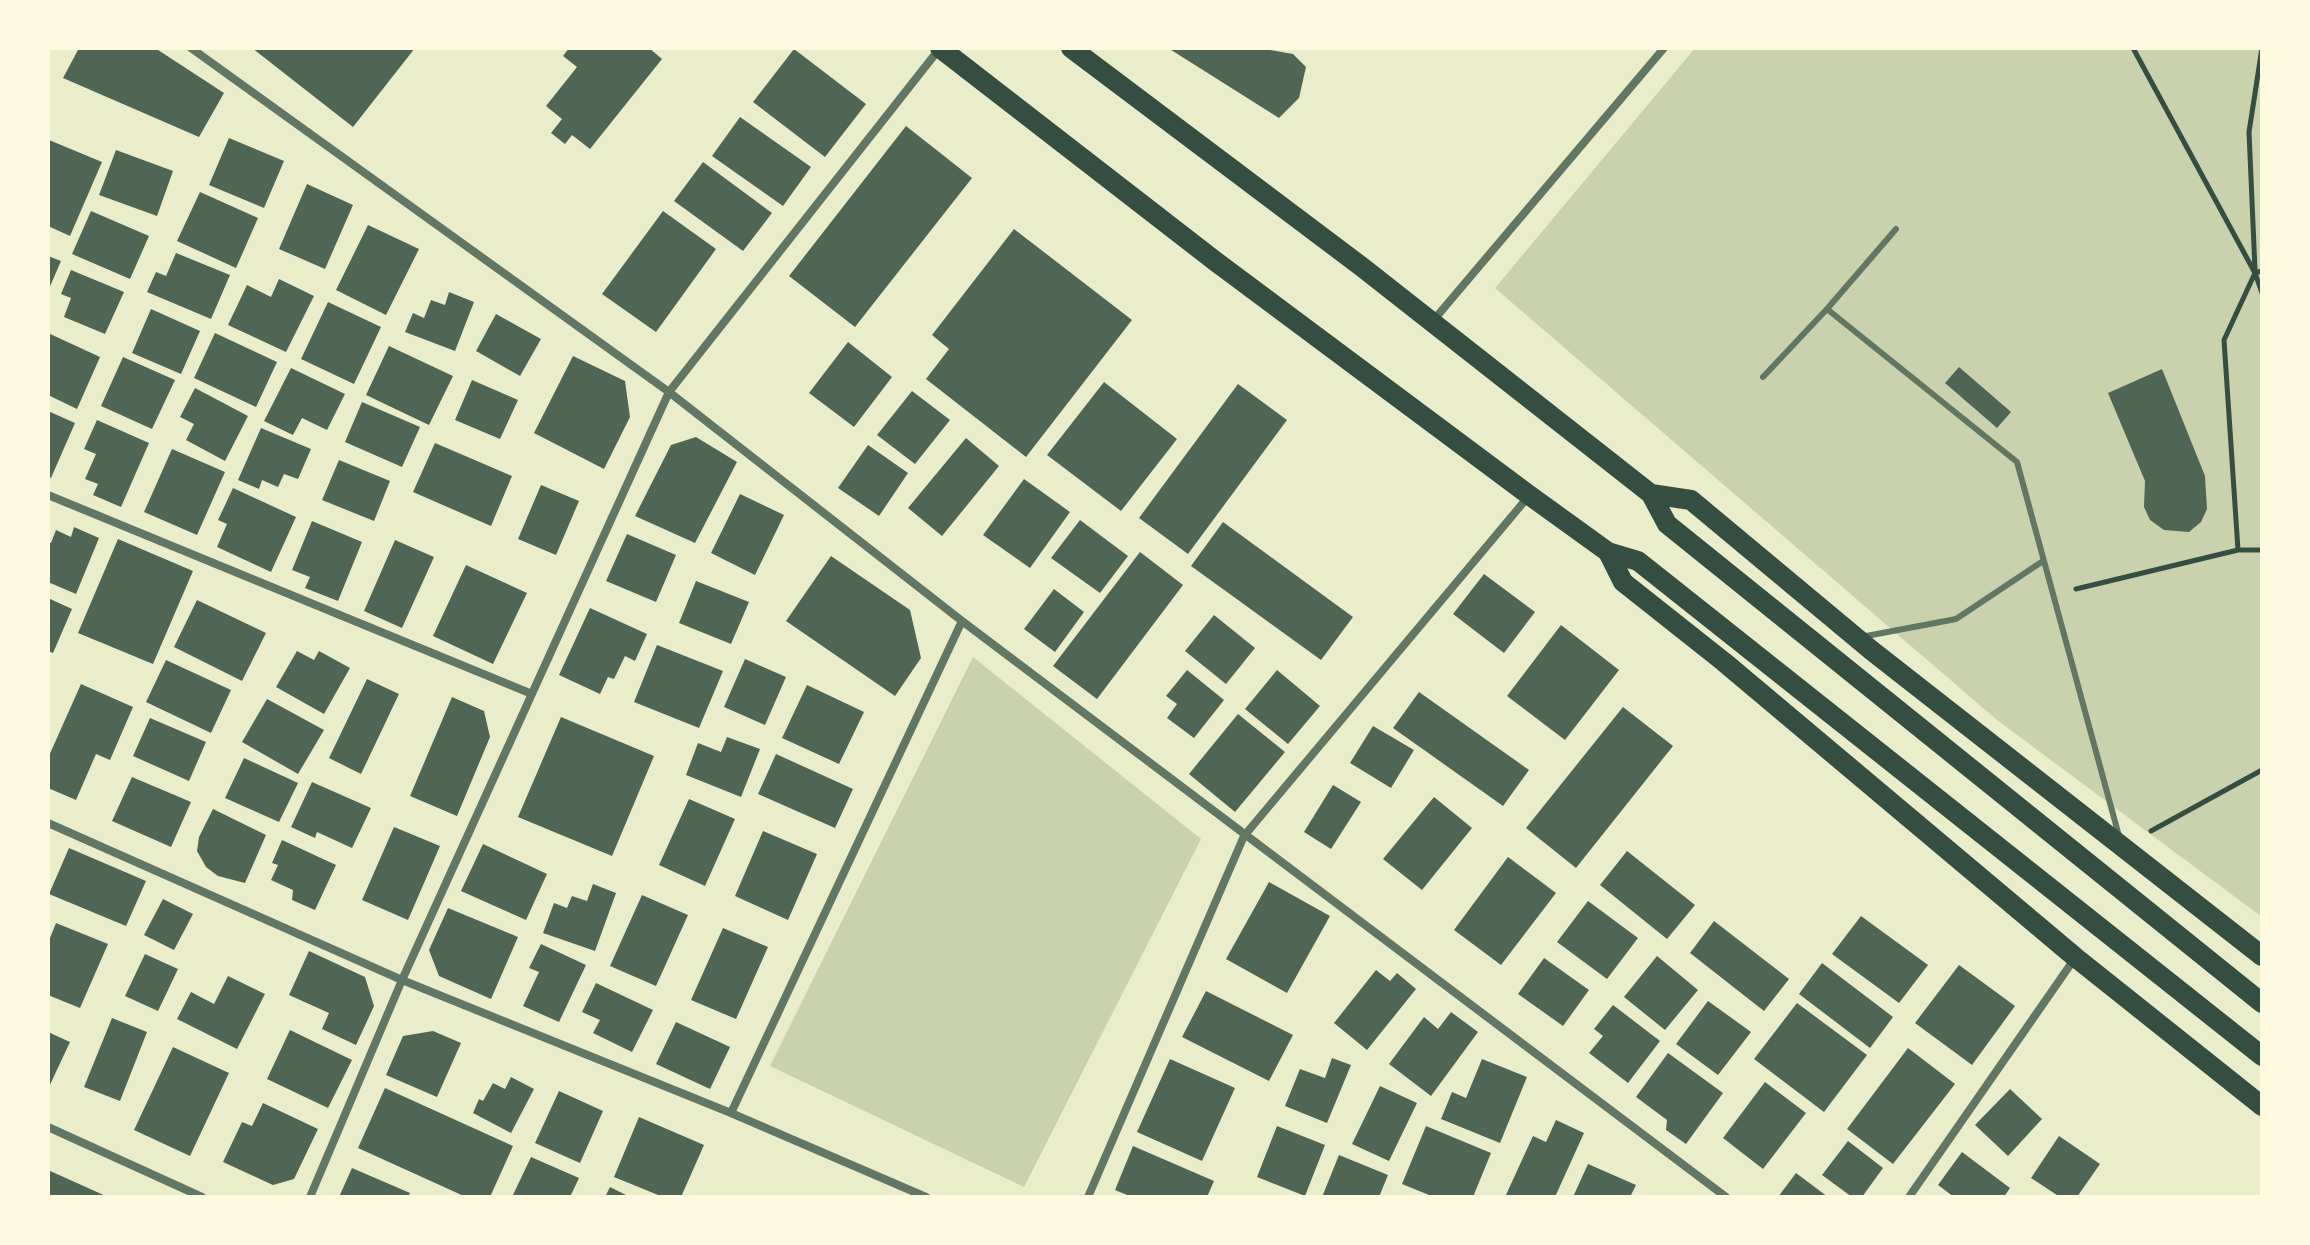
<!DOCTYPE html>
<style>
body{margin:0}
#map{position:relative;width:2310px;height:1245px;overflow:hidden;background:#e9edc9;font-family:"IBM Plex Serif",serif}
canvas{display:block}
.frame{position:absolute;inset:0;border:50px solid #fefae0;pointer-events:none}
</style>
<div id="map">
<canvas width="2310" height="1245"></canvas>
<div class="frame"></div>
</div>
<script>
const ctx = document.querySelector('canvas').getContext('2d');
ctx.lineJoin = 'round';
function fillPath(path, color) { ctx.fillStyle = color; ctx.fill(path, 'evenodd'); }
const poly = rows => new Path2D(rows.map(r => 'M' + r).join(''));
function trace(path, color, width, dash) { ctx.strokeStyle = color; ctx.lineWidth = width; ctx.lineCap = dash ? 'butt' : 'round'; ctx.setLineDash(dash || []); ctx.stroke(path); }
fillPath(poly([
 [1695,48,2262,48,2262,917,1997,720,1495,288],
 [973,657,1201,839,1024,1187,770,1066]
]), '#cad2ad');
fillPath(poly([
 [79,48,155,48,224,93,199,137,63,78],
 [252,48,415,48,353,127],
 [569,48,649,48,662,59,590,149,572,135,565,144,551,133,562,119,546,106,577,67,563,56],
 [1168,48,1259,48,1293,54,1306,67,1299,98,1279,118],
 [794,49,866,104,825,157,753,102],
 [740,117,811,167,783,206,712,156],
 [906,126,972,178,855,327,789,276],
 [229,138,284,161,264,208,209,185],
 [49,140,102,162,70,236,48,226],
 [116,150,173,171,157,216,99,195],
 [703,162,772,213,743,251,674,201],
 [307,184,353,205,325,269,279,249],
 [200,192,258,218,236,268,177,241],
 [91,211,149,236,130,279,72,254],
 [663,211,716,249,656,332,602,294],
 [368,225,419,249,386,315,336,290],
 [1014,229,1132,320,1026,457,926,379,949,349,932,335],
 [176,253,230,275,211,319,147,292,156,272,166,276],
 [48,256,61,261,48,291],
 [71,270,124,292,105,334,64,317,71,298,61,294],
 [279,279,314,296,286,352,228,325,247,285,271,297],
 [449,292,474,302,455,351,405,332,413,313,424,318,431,300,445,305],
 [328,302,381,327,354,384,301,359],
 [151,309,200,331,181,374,132,353],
 [496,314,541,339,520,376,476,351],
 [48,333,100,357,77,409,48,395],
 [215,333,277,362,256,407,194,378],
 [848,342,892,377,854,427,809,393],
 [389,346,453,376,429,425,366,395],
 [573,356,625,381,630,417,604,469,534,433],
 [123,357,175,380,152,429,101,406],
 [1959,367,2011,412,1997,428,1945,383],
 [291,368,345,394,327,430,302,418,293,435,264,421],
 [2162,369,2205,476,2207,509,2201,522,2189,532,2164,530,2150,520,2144,507,2145,481,2108,393],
 [472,380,518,400,500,439,455,420],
 [1104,382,1177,439,1121,511,1047,455],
 [1238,384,1287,420,1188,554,1139,518],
 [195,388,248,416,225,461,186,440,194,424,180,417],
 [912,391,950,420,915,464,877,435],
 [362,402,420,427,402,467,345,442],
 [48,411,75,423,51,478,48,476],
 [97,420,149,443,121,507,93,495,98,484,85,479,96,454,84,449],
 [261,428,311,449,298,479,284,474,278,487,262,480,259,489,238,480],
 [696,437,737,462,695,543,635,516,671,445],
 [966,438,999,466,942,536,908,508],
 [435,443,512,476,491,526,413,492],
 [868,445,908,473,879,516,838,488],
 [172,449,225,472,197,535,144,512],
 [339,460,390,481,374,521,322,500],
 [1024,479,1070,512,1030,568,983,535],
 [541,485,579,501,556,555,518,539],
 [233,488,296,517,271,572,217,547,227,524,218,520],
 [740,494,784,515,755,575,711,553],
 [1080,520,1128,556,1100,593,1051,558],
 [312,521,362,542,338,601,305,588,310,577,292,570],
 [1223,522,1353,617,1321,660,1191,566],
 [74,527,99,538,76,594,48,582,48,542,51,543,56,530,71,537],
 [627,534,676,555,656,602,606,581],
 [118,539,193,571,153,664,78,633],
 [395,540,434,557,402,628,364,611],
 [1140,552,1183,585,1097,699,1053,666],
 [831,556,910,610,921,658,895,696,786,621],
 [466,565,527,593,493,664,433,636],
 [1484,574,1535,612,1504,653,1453,614],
 [696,581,749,602,731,644,679,623],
 [1054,589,1084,612,1055,652,1024,629],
 [48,598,72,609,53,653,48,651],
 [197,600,266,633,242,681,174,647],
 [590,608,647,634,635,661,625,656,614,679,608,677,600,694,559,675],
 [1214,615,1255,648,1226,684,1185,651],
 [1561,625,1619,670,1565,740,1507,696],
 [657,645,723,671,699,728,634,702],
 [297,651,314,660,319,651,350,668,324,714,276,687],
 [745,659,786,677,765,725,724,707],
 [166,660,231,690,211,733,146,702],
 [1187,670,1224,700,1194,738,1167,718,1177,704,1166,696],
 [1277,670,1320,706,1288,744,1245,709],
 [367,679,399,694,361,774,329,758],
 [81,684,133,707,110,760,96,754,76,800,48,788,48,758],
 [807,685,864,712,839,764,782,738],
 [1419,692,1529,770,1503,806,1393,728],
 [452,697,484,711,490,737,457,816,410,796],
 [267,699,324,730,298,774,242,742],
 [1623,707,1673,746,1576,868,1526,828],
 [1238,714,1285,752,1235,812,1189,774],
 [561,717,654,756,612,856,518,817],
 [150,718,206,742,189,781,133,756],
 [1373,726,1414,750,1391,788,1350,763],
 [727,737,760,749,741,797,686,775,698,743,721,752],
 [776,754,853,789,835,828,758,794],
 [244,758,298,783,279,822,225,798],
 [132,777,191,802,171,847,112,821],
 [312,782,371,808,352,848,317,832,315,838,291,827],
 [1333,785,1361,802,1331,849,1304,832],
 [1434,797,1472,828,1422,890,1383,859],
 [689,799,735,819,705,886,659,865],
 [213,809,266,835,245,883,218,876,206,867,197,851,199,837],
 [394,827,440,846,408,920,362,900],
 [763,831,817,854,788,920,735,896],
 [282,840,336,865,315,910,292,900,293,890,271,880,278,865,272,863],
 [483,844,547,874,526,920,461,891],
 [69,848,146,881,126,926,49,894],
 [1627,851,1695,905,1667,939,1600,885],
 [1508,857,1556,893,1501,965,1454,930],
 [1269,882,1330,916,1287,993,1226,959],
 [593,884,616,893,595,951,543,933,554,903,567,908,572,896,587,901],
 [642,895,688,915,656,986,610,966],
 [163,899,193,914,174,950,144,935],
 [1588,901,1638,938,1607,979,1557,942],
 [448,908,518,937,491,999,439,976,429,950],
 [1861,916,1928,965,1899,1003,1832,954],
 [1714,921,1789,979,1764,1011,1690,953],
 [56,923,108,944,80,1008,48,995,48,943],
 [723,928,768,947,736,1019,691,1000],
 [541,944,586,965,559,1022,523,1006,539,972,529,968],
 [309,951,365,977,374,1006,356,1045,322,1029,329,1013,289,995],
 [145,954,178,969,158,1011,125,996],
 [1657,956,1698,990,1665,1030,1624,997],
 [1544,958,1589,990,1563,1026,1518,994],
 [1822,963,1893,1017,1870,1048,1799,994],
 [1959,965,2015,1006,1972,1065,1915,1023],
 [1376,970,1390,981,1397,973,1416,989,1367,1050,1334,1023],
 [228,976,265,994,237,1049,177,1019,191,992,214,1004],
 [596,983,653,1010,632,1052,593,1033,600,1020,582,1012],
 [1206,991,1293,1035,1269,1081,1182,1037],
 [1708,1001,1751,1032,1718,1075,1676,1044],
 [1797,1003,1867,1055,1824,1112,1754,1059],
 [1613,1005,1660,1041,1628,1083,1589,1053,1603,1036,1594,1029],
 [1451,1012,1478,1032,1431,1096,1389,1064,1424,1017,1438,1029],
 [112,1018,147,1032,120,1101,84,1087],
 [676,1022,730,1047,710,1089,656,1064],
 [290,1030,352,1060,328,1108,267,1079],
 [433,1031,461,1043,437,1097,386,1075,403,1036],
 [48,1032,70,1042,48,1089],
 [173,1047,229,1073,190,1156,134,1130],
 [1908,1048,1955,1084,1893,1164,1847,1129],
 [1668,1053,1723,1093,1686,1144,1666,1130,1667,1120,1636,1097],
 [1332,1058,1351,1065,1327,1123,1285,1106,1300,1069,1325,1078],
 [1170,1059,1235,1088,1202,1161,1137,1132],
 [1482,1059,1527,1077,1500,1143,1441,1119,1452,1092,1466,1098],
 [511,1077,534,1089,511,1133,473,1113,479,1099,483,1101,493,1083,505,1089],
 [1765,1082,1806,1113,1763,1169,1723,1138],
 [1380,1086,1417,1103,1389,1161,1352,1144],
 [385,1088,513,1146,490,1197,466,1197,358,1148],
 [2010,1089,2042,1119,2008,1156,1975,1125],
 [559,1091,603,1111,580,1163,535,1143],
 [263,1103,318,1129,294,1179,273,1185,223,1162,242,1122,252,1126],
 [639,1117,704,1145,681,1197,663,1197,614,1177],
 [1556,1120,1584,1133,1555,1197,1505,1197,1533,1136,1546,1142],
 [1277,1126,1325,1145,1305,1196,1257,1177],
 [1426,1126,1491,1153,1473,1197,1434,1197,1402,1184],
 [2059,1136,2100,1164,2077,1197,2060,1197,2031,1178],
 [1848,1141,1883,1168,1862,1197,1852,1197,1822,1175],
 [1133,1146,1214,1181,1207,1197,1132,1197,1115,1190],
 [1962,1152,2010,1188,2004,1197,1954,1197,1938,1185],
 [1339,1155,1388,1175,1379,1197,1322,1197],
 [531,1157,579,1178,570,1197,512,1197],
 [1588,1164,1636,1185,1630,1197,1573,1197],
 [352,1168,410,1193,408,1197,339,1197],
 [48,1170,108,1197,48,1197],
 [1796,1173,1828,1197,1778,1197],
 [610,1187,630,1197,605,1197]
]), '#4f6655');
trace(poly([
 [2133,48,2255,273,2262,293],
 [2255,270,2249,132,2262,48],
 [2238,550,2262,550],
 [2076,589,2238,550,2224,340,2255,273,2262,271],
 [2151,831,2262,770]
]), '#344e41', 5);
trace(poly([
 [1827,309,1896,229],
 [1763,377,1827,309,2017,462,2119,836],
 [1861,637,1956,619,2043,561]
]), '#617663', 6);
trace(poly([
 [191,48,669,392,962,621,1726,1197],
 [1432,322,1664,48],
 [48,495,532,694],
 [48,823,402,980,731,1113,926,1197],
 [731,1113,962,621],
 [48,1127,202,1197],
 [310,1197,402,980,669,392,940,48],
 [1088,1197,1244,836,1528,497],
 [1909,1197,2075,958]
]), '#617663', 8);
trace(poly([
 [940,48,1215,261,1529,495,1608,552,1638,561,2262,1056],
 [1071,48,1362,267,1651,494,1667,524,2262,1003],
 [1651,494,1691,500,1871,650,2262,956],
 [1608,552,1623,582,1724,662,2075,957,2262,1106]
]), '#344e41', 20);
</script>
